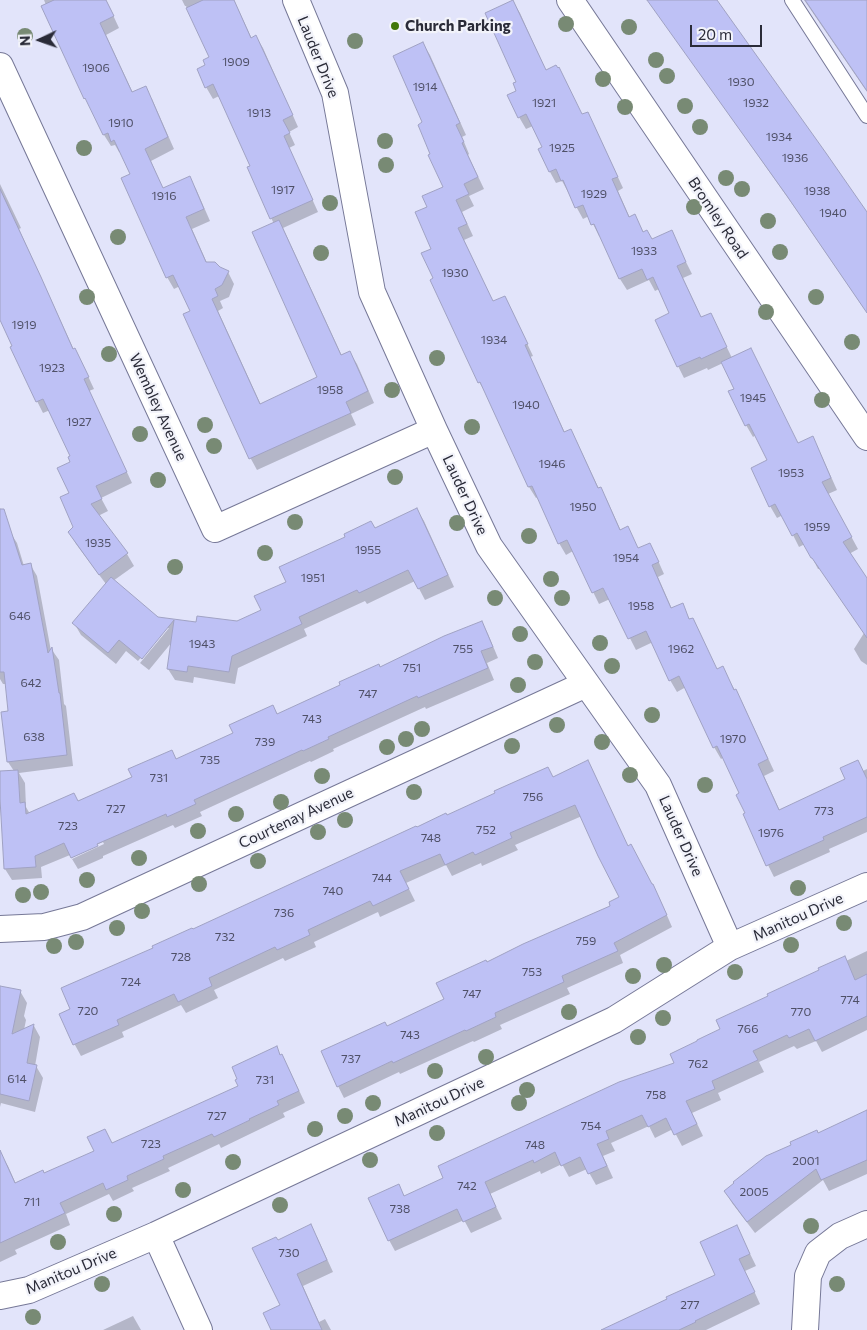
<!DOCTYPE html>
<style>
body{margin:0}
#map{position:relative;width:867px;height:1330px;overflow:hidden;background:#e2e4fa;font-family:Commissioner,sans-serif}
canvas{display:block}
.north{position:absolute;left:15px;top:15px;width:50px;height:50px;-webkit-text-stroke:4px #f2f3fa;paint-order:stroke;rotate:267deg;font-size:14px;font-weight:700;line-height:20px;text-align:center;color:#2a2b38}
.north::after{content:'';display:block;margin:auto;width:18px;height:22px;background:#2a2b38;clip-path:polygon(50% 0,100% 100%,50% 72%,0 100%)}
.scale{position:absolute;left:690px;top:25px;width:72px;height:22px;box-sizing:border-box;border:2px solid #2a2b38;border-top:0;padding-left:6px;font-size:15px;line-height:18px;white-space:nowrap;color:#2a2b38;-webkit-text-stroke:4px #f2f3fa;paint-order:stroke}
</style>
<div id="map">
<canvas width="867" height="1330"></canvas>
<div class="north">N</div>
<div class="scale">20 m</div>
</div>
<script>
const ctx = document.querySelector('canvas').getContext('2d');
ctx.lineJoin = 'round';
function fillPath(path, color) { ctx.fillStyle = color; ctx.fill(path, 'evenodd'); }
const poly = rows => new Path2D(rows.map(r => 'M' + r).join(''));
function trace(path, color, width, dash) { ctx.strokeStyle = color; ctx.lineWidth = width; ctx.lineCap = dash ? 'butt' : 'round'; ctx.setLineDash(dash || []); ctx.stroke(path); }
function write(font, color, halo, rows, align = 'center') {
  ctx.font = font + ' Commissioner,sans-serif'; ctx.lineWidth = 4.5; ctx.setLineDash([]); ctx.textBaseline = 'middle'; ctx.strokeStyle = halo; ctx.fillStyle = color; for (const [text, x, y, turn = 0] of rows) {
    ctx.save(); ctx.translate(x, y); ctx.rotate((+turn || 0) * Math.PI / 180); ctx.textAlign = isNaN(turn) ? turn : align; if (halo) ctx.strokeText(text, 0, 0); ctx.fillText(text, 0, 0); ctx.restore();
  }
}
fillPath(poly([
 [44,0,106,0,119,28,106,35,133,93,152,99,174,149,151,161,163,189,189,178,196,189,210,221,192,229,207,263,228,272,234,284,229,297,220,301,223,308,218,311,261,405,319,378,274,224,248,168,252,166,219,96,213,99,206,87,207,66,210,57,186,6,185,6,182,0,234,0,252,39,256,37,263,48,298,127,289,132,295,145,289,148,318,212,283,228,342,356,350,353,357,364,374,403,351,414,356,425,257,470,251,459,185,314,192,311,180,286,174,289,167,277,132,175,121,151,119,152,115,145,111,146,104,135,43,7,46,5],
 [648,0,715,0,867,215,867,310,865,310,795,208],
 [804,0,862,0,867,7,867,92],
 [513,2,520,13,546,71,582,116,594,125,623,188,618,191,630,218,635,216,644,233,652,241,671,232,692,274,683,278,702,319,717,327,732,358,798,445,812,438,819,450,837,490,828,494,858,549,849,554,867,580,867,665,861,661,854,649,864,633,820,569,818,569,805,544,799,547,783,515,777,518,770,506,768,461,756,435,753,437,746,425,735,390,723,363,708,370,707,368,684,378,678,366,670,314,659,289,655,291,649,280,627,290,620,279,600,235,599,236,589,216,583,219,562,181,556,183,550,172,539,150,544,148,533,126,526,129,519,117],
 [423,44,430,55,466,135,462,137,469,154,468,155,484,189,469,196,474,206,462,212,473,236,464,240,493,302,505,297,511,309,533,356,530,357,565,433,570,430,577,442,599,489,600,488,607,500,621,531,639,550,656,556,664,574,658,577,672,609,682,605,690,620,693,619,699,631,717,671,723,668,729,680,742,702,774,771,764,776,780,811,867,769,867,832,829,849,830,852,774,877,768,865,746,814,741,794,724,757,721,759,714,747,686,687,677,692,670,680,653,642,636,650,610,599,599,604,573,551,566,555,559,543,538,497,536,498,529,487,486,393,479,382,435,279,429,208,445,187,431,155,424,123],
 [0,184,21,228,19,229,74,350,81,361,94,389,89,391,132,483,101,498,108,511,98,516,127,554,134,566,113,581,158,618,197,624,237,623,263,611,287,582,375,529,417,510,424,521,454,587,425,600,415,581,367,604,365,601,304,629,307,636,238,668,235,684,194,677,193,683,175,680,168,669,172,642,149,670,140,663,169,628,166,628,138,661,126,651,116,664,81,635,74,623,106,584,76,544,69,532,75,528,70,493,72,457,50,410,43,413,37,401,0,317],
 [0,520,10,532,17,543,24,566,30,564,37,576,51,651,52,650,59,660,64,704,66,706,73,766,19,773,25,783,26,807,30,814,78,802,235,734,273,706,278,715,482,622,488,634,498,658,487,663,494,680,426,709,425,707,333,749,334,751,311,762,310,761,200,812,202,816,175,828,173,825,103,856,103,858,78,869,72,859,104,844,103,842,71,856,70,855,41,867,42,878,12,880,5,869,0,778,0,772,14,771,8,762,10,713,6,684,3,684,0,679],
 [588,762,594,773,628,847,659,897,672,927,620,955,623,963,567,988,570,994,500,1025,502,1029,474,1042,473,1041,400,1074,399,1072,344,1098,338,1086,387,1027,445,1000,486,963,612,907,621,897,582,816,515,845,518,850,482,866,481,863,452,876,446,865,406,883,415,901,380,917,378,912,314,942,316,947,285,961,283,958,214,990,218,998,186,1013,181,1005,122,1032,124,1037,81,1056,75,1045,60,1014,72,1009,154,948,416,828,553,778],
 [867,951,867,1030,822,1052,816,1041,797,1049,794,1046,759,1062,764,1072,718,1093,721,1100,692,1113,703,1136,682,1146,673,1129,655,1138,649,1126,611,1143,615,1151,603,1156,613,1178,596,1185,587,1169,569,1177,562,1164,541,1174,540,1171,490,1194,502,1219,471,1233,464,1220,395,1251,389,1240,398,1186,405,1197,676,1063,722,1029,846,961],
 [0,987,20,991,27,1003,24,1016,26,1020,24,1030,34,1026,40,1037,35,1066,36,1066,43,1078,35,1112,1,1103,0,1107],
 [276,1048,288,1067,305,1103,283,1113,285,1117,221,1148,219,1144,168,1168,170,1171,132,1188,134,1191,113,1201,109,1194,66,1214,70,1225,15,1250,17,1254,0,1262,0,1156,1,1155,8,1166,16,1184,44,1175,240,1086],
 [867,1111,867,1174,829,1191,823,1180,755,1233,732,1203,725,1191,818,1134],
 [737,1227,756,1266,745,1271,760,1304,706,1330,603,1330,716,1275],
 [317,1237,333,1272,303,1286,319,1322,325,1319,331,1330,272,1330,282,1306,278,1241],
 [133,1316,141,1330,103,1330]
]), '#0003');
const building = poly([
 [54,0,106,0,114,16,100,23,132,92,146,86,168,137,145,149,163,188,190,176,204,209,186,217,206,262,215,262,220,267,229,271,222,285,215,289,218,296,212,299,260,404,317,377,252,232,279,220,341,355,350,351,368,391,346,402,351,413,249,459,183,314,190,311,173,275,166,278,121,178,130,174,114,140,111,142,108,133,103,135,85,98,84,99,41,6,54,0],
 [203,0,234,0,251,38,256,35,293,115,283,120,290,133,284,136,313,200,270,219,247,167,250,166,213,84,205,88,197,69,205,65,203,60,209,57,186,8,203,0],
 [513,0,546,70,556,65,558,68,559,67,582,114,588,112,618,177,612,179,629,217,635,214,643,232,647,230,652,239,672,230,686,262,677,266,701,317,711,313,727,347,701,359,700,357,677,367,655,320,669,313,653,277,647,280,642,269,619,279,594,224,591,225,583,205,575,208,563,180,561,181,556,169,549,172,538,149,542,147,526,114,518,118,507,95,516,91,513,83,516,82,485,13,513,0],
 [647,0,717,0,826,153,867,212,867,313,787,196,647,0],
 [805,0,867,0,867,91,805,0],
 [423,42,460,123,456,125,464,142,462,143,478,177,464,184,469,194,456,200,467,224,458,228,493,301,505,296,528,344,525,345,564,432,571,429,598,488,601,487,620,530,628,526,638,548,650,543,659,562,652,565,671,608,683,603,689,619,693,618,717,669,723,666,734,690,736,689,768,759,758,764,779,810,845,779,840,768,858,760,867,779,867,817,823,837,824,840,766,866,743,814,745,813,736,795,739,793,717,746,713,748,679,676,669,681,646,631,628,639,603,588,592,593,567,540,558,544,532,486,528,487,480,382,478,383,430,280,433,278,421,253,431,249,415,212,427,207,422,196,443,187,428,155,430,154,418,125,422,122,393,56,423,42],
 [0,189,41,277,73,349,75,348,89,377,84,379,127,472,96,486,102,499,91,504,128,553,99,575,68,532,73,527,60,497,69,493,57,468,70,462,68,457,70,456,43,399,36,402,10,347,12,346,0,320,0,189],
 [751,348,798,443,813,436,831,478,822,482,852,537,843,542,867,578,867,638,812,558,811,558,797,533,792,536,775,504,769,507,751,468,767,460,749,424,745,426,728,391,734,389,721,362,751,348],
 [417,508,448,575,418,589,408,570,359,593,357,590,299,617,302,624,232,656,229,672,188,666,187,672,167,669,174,620,142,659,119,640,108,653,72,623,111,577,158,617,196,622,197,616,237,621,261,610,254,596,286,582,279,567,345,537,344,534,371,521,375,528,417,508],
 [0,509,4,509,22,565,31,563,48,653,52,647,59,693,60,693,67,755,7,762,1,712,8,711,4,672,0,672,0,509],
 [482,621,493,647,481,651,488,668,418,698,417,696,328,737,329,739,303,751,302,750,194,800,196,804,167,817,166,814,97,844,98,846,71,858,64,843,35,856,36,867,4,869,0,799,0,771,18,770,20,803,25,802,26,814,74,793,78,801,132,777,128,769,172,750,176,759,233,733,229,725,273,705,277,714,340,685,339,682,379,664,380,667,444,636,482,621],
 [588,760,628,846,631,844,652,884,653,884,667,915,614,943,618,951,562,976,564,982,495,1013,496,1017,466,1031,465,1030,393,1063,392,1061,337,1087,321,1051,385,1022,387,1026,444,999,436,983,486,960,487,962,523,944,610,906,609,902,619,897,598,856,575,805,510,833,512,838,475,855,473,852,445,865,440,854,400,871,409,889,373,906,370,901,308,930,310,935,277,950,275,947,209,978,212,986,178,1002,174,994,117,1020,119,1025,73,1045,59,1014,70,1009,61,988,153,948,152,946,192,928,193,929,416,826,417,827,446,813,447,815,495,793,494,791,548,767,553,777,588,760],
 [845,956,855,980,867,974,867,1016,815,1041,809,1029,789,1038,787,1035,753,1051,758,1060,712,1081,715,1089,686,1101,697,1124,674,1135,666,1118,648,1127,642,1115,606,1131,609,1139,597,1144,607,1166,588,1174,580,1157,561,1166,555,1152,534,1163,533,1160,485,1182,496,1207,463,1222,457,1209,388,1241,368,1198,399,1184,404,1196,443,1178,438,1166,619,1082,674,1063,670,1054,697,1041,697,1040,720,1029,716,1020,768,996,767,994,819,970,818,968,845,956],
 [0,986,21,990,12,1034,34,1024,27,1063,37,1065,29,1101,0,1094,0,986],
 [277,1046,280,1055,282,1054,299,1091,277,1101,279,1105,249,1119,250,1120,214,1137,212,1134,163,1156,164,1159,127,1176,128,1180,106,1190,103,1183,60,1203,65,1213,0,1243,0,1150,15,1183,43,1170,44,1173,94,1151,87,1137,105,1129,112,1143,238,1086,235,1080,237,1079,232,1067,277,1046],
 [867,1110,867,1160,821,1180,816,1169,747,1222,724,1191,734,1183,733,1182,766,1156,791,1145,790,1142,817,1130,818,1133,867,1110],
 [311,1224,327,1260,297,1274,322,1330,271,1330,263,1313,280,1305,252,1248,276,1237,278,1240,311,1224],
 [737,1225,750,1254,739,1259,755,1292,695,1321,696,1322,679,1330,601,1330,667,1299,666,1297,715,1275,700,1242,737,1225]
]);
fillPath(building, '#bec1f5');
trace(building, '#a0a2c3', 1);
const lane = poly([
 [792,0,867,116]
]);
const street = poly([
 [296,0,335,93,372,292,434,430,489,546,658,785,730,947],
 [570,0,867,437],
 [0,66,215,529,434,430],
 [0,929,44,927,82,917,586,684],
 [156,1235,199,1330],
 [0,1296,29,1290,156,1235,614,1020,730,947,867,886],
 [805,1330,808,1276,818,1253,840,1236,867,1224]
]);
trace(lane, '#767897', 16);
trace(street, '#767897', 28);
trace(lane, '#fff', 14);
trace(street, '#fff', 26);
ctx.fillStyle = '#788a74';
for (const [x, y] of [
 [566,24],
 [629,27],
 [25,36],
 [355,41],
 [656,60],
 [667,76],
 [603,79],
 [685,106],
 [625,107],
 [700,127],
 [385,141],
 [84,148],
 [386,165],
 [726,178],
 [742,189],
 [330,203],
 [694,207],
 [768,221],
 [118,237],
 [780,252],
 [321,253],
 [87,297],
 [816,297],
 [766,312],
 [852,342],
 [109,354],
 [437,358],
 [392,390],
 [822,400],
 [205,425],
 [472,427],
 [140,434],
 [214,446],
 [395,477],
 [158,480],
 [295,522],
 [457,523],
 [529,536],
 [265,553],
 [175,567],
 [551,579],
 [495,598],
 [562,598],
 [520,634],
 [600,643],
 [535,662],
 [612,666],
 [518,685],
 [652,715],
 [557,725],
 [422,729],
 [406,739],
 [602,742],
 [512,746],
 [387,747],
 [630,775],
 [322,776],
 [705,785],
 [414,792],
 [281,802],
 [236,814],
 [345,820],
 [198,831],
 [318,832],
 [139,858],
 [258,861],
 [87,880],
 [199,884],
 [798,888],
 [41,892],
 [23,895],
 [142,911],
 [844,923],
 [117,928],
 [76,942],
 [791,945],
 [54,946],
 [664,965],
 [735,972],
 [633,976],
 [569,1012],
 [663,1018],
 [638,1037],
 [486,1057],
 [435,1071],
 [527,1090],
 [373,1103],
 [519,1103],
 [345,1116],
 [315,1129],
 [437,1133],
 [370,1160],
 [233,1162],
 [183,1190],
 [280,1205],
 [114,1214],
 [811,1226],
 [58,1242],
 [102,1284],
 [837,1284],
 [33,1317]
]) { ctx.beginPath(); ctx.arc(x, y, 8, 0, 2 * Math.PI); ctx.fill(); }
for (const [x, y, r, color] of [
 [395,26,5,"#417707"]
]) { const dot = new Path2D(); dot.arc(x, y, r, 0, 2 * Math.PI); ctx.fillStyle = color; ctx.fill(dot); trace(dot, '#f2f3fa', 2); }
write('12px', '#4f5067', null, [
 ["1909",236,62],
 ["1906",96,68],
 ["1930",741,82],
 ["1914",425,87],
 ["1921",544,103],
 ["1932",756,103],
 ["1913",259,113],
 ["1910",121,123],
 ["1934",779,137],
 ["1925",562,148],
 ["1936",795,158],
 ["1917",283,190],
 ["1938",817,191],
 ["1929",594,194],
 ["1916",164,196],
 ["1940",833,213],
 ["1933",644,251],
 ["1930",455,273],
 ["1919",24,325],
 ["1934",494,340],
 ["1923",52,368],
 ["1958",330,390],
 ["1945",753,398],
 ["1940",526,405],
 ["1927",79,422],
 ["1946",552,464],
 ["1953",791,473],
 ["1950",583,507],
 ["1959",817,527],
 ["1935",98,543],
 ["1955",368,550],
 ["1954",626,558],
 ["1951",313,578],
 ["1958",641,606],
 ["646",20,616],
 ["1943",202,644],
 ["755",463,649],
 ["1962",681,649],
 ["751",412,668],
 ["642",31,683],
 ["747",368,694],
 ["743",312,719],
 ["638",34,737],
 ["1970",733,739],
 ["739",265,742],
 ["735",210,760],
 ["731",159,778],
 ["756",533,797],
 ["727",116,809],
 ["773",824,811],
 ["723",68,826],
 ["752",486,830],
 ["1976",771,833],
 ["748",431,838],
 ["744",382,878],
 ["740",333,891],
 ["736",284,913],
 ["732",225,937],
 ["759",586,941],
 ["728",181,957],
 ["753",532,972],
 ["724",131,982],
 ["747",472,994],
 ["774",850,1000],
 ["720",88,1011],
 ["770",801,1012],
 ["766",748,1029],
 ["743",410,1035],
 ["737",351,1059],
 ["762",698,1064],
 ["614",17,1079],
 ["731",265,1080],
 ["758",656,1095],
 ["727",217,1116],
 ["754",591,1126],
 ["723",151,1144],
 ["748",535,1145],
 ["2001",806,1161],
 ["742",467,1186],
 ["2005",754,1192],
 ["711",32,1202],
 ["738",400,1209],
 ["730",289,1253],
 ["277",690,1305]
]);
write('bold 15px', '#2a2b38', '#f2f3fa', [
 ["Church Parking",405,26]
], 'left');
write('15px', '#2a2b38', '#f2f3fa', [
 ["Lauder Drive",318,57,68],
 ["Bromley Road",718,218,56],
 ["Wembley Avenue",158,407,65],
 ["Lauder Drive",465,495,65],
 ["Courtenay Avenue",296,818,-25],
 ["Lauder Drive",681,836,66],
 ["Manitou Drive",798,917,-24],
 ["Manitou Drive",439,1102,-25],
 ["Manitou Drive",71,1271,-23]
]);
</script>
